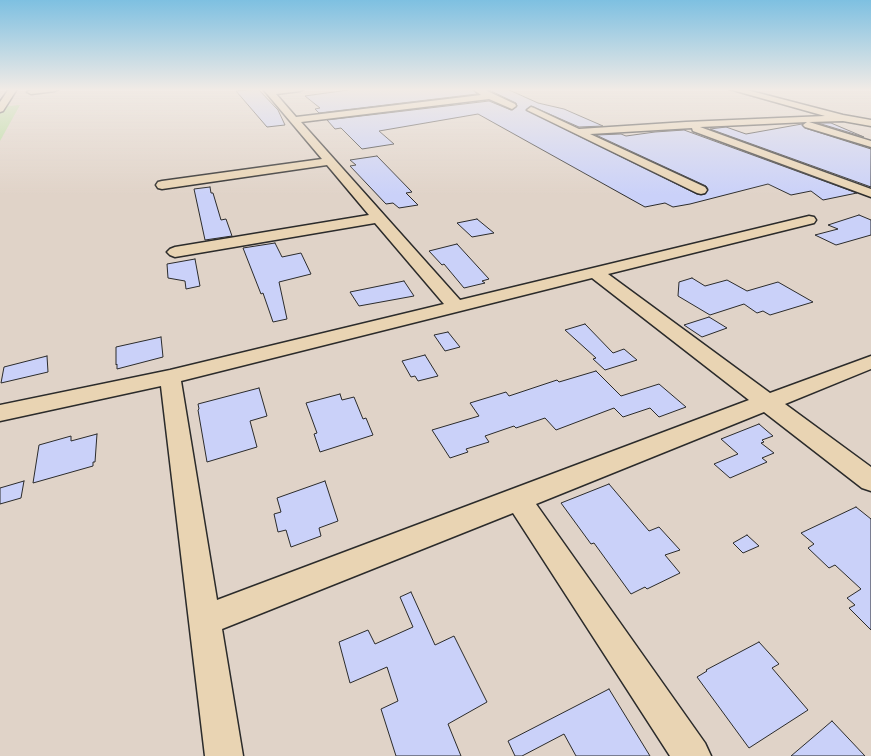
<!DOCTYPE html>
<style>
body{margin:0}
canvas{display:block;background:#e0d3c8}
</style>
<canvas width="871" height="756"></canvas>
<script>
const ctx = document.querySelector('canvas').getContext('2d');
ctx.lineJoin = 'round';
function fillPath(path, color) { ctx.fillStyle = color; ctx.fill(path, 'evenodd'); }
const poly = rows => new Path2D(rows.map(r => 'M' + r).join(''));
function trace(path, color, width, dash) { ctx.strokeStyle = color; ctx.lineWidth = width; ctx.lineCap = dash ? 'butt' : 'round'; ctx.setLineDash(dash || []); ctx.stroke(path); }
fillPath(poly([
 [20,105,0,141,0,107]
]), '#b3dc98');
const building = poly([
 [258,89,278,110,285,125,267,127,236,91,258,89],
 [355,89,472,89,477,94,319,113,315,109,320,108,305,96,355,89],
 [487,89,507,89,538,103,564,109,603,126,579,127,531,106,526,110,697,194,705,194,708,189,706,186,596,135,621,134,626,136,655,132,684,130,857,193,823,200,811,191,791,195,768,184,690,204,673,207,665,203,645,207,478,114,379,131,394,144,362,149,341,128,335,129,327,120,489,101,511,110,517,106,516,103,487,89],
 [818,123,831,123,864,137,818,123],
 [802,124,805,128,871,149,871,187,710,129,726,127,746,134,802,124],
 [377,156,412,192,406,193,418,205,399,208,393,203,386,204,350,166,356,165,350,160,377,156],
 [210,187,211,193,213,193,221,220,226,219,232,236,205,240,194,189,210,187],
 [859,215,871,220,871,235,836,245,815,235,838,229,828,225,859,215],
 [477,219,494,233,472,237,457,223,477,219],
 [275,243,282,257,301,253,311,274,279,282,287,319,273,322,263,293,261,294,243,248,275,243],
 [457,244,489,279,482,281,485,283,464,288,444,264,442,265,429,251,457,244],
 [195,259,200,286,186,289,185,281,168,278,167,264,195,259],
 [692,278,705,286,727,280,747,291,778,282,813,302,770,315,763,311,757,313,744,304,710,315,678,296,679,282,692,278],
 [404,281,414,296,359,306,350,292,404,281],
 [709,317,727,328,702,337,684,325,709,317],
 [585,324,613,353,624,349,637,360,605,370,593,359,596,358,565,330,585,324],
 [448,332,460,347,445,351,434,335,448,332],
 [161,337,163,357,117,369,117,364,116,365,116,347,161,337],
 [425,355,438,376,418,381,415,376,411,377,402,361,425,355],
 [47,356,48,372,1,383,4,367,47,356],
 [596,371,621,396,659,384,686,407,659,417,650,408,623,417,614,408,556,430,545,418,516,428,514,426,485,436,489,442,466,449,468,452,450,458,432,430,479,416,470,403,506,392,509,396,557,380,559,382,596,371],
 [259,388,267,416,250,421,257,447,207,462,198,410,199,409,198,404,259,388],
 [340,394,342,400,354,397,363,419,366,418,373,435,320,452,314,434,317,433,306,403,340,394],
 [759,424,773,436,762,440,764,442,761,443,774,453,762,458,767,462,730,478,714,464,738,454,721,439,759,424],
 [97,434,95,462,93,462,93,466,33,483,39,445,71,436,71,441,97,434],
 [24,481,21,498,0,504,0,488,24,481],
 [325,481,338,521,319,528,321,536,291,547,286,530,278,532,274,514,281,512,277,498,325,481],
 [609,484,649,531,659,527,680,550,665,555,680,573,647,589,645,587,631,594,594,543,591,544,561,503,609,484],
 [856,507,871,519,871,630,849,608,855,605,847,598,861,589,835,565,829,568,808,548,814,544,801,533,856,507],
 [747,535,759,546,743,553,733,543,747,535],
 [411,592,435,645,454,636,487,702,448,724,461,756,396,756,381,709,398,701,387,667,350,683,339,642,368,630,375,644,413,627,400,597,411,592],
 [759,642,779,664,772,668,808,710,749,748,697,677,707,671,706,670,759,642],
 [609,689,650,756,576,756,564,734,522,756,515,756,508,741,609,689],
 [832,721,865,756,791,756,818,733,832,721]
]);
fillPath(building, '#cad1f9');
trace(building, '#2b2b2b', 1);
const minor = poly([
 [9,89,17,89,3,111,0,112,0,102,9,89],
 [34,89,59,89,55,91,31,94,27,92,34,89],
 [263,89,304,89,300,91,276,94,296,117,481,95,473,89,483,89,515,104,516,106,512,109,489,99,301,122,460,300,809,216,814,217,816,220,814,223,608,274,770,393,871,356,871,369,785,404,871,467,871,491,862,488,764,412,536,504,705,743,711,756,670,756,513,513,222,629,243,756,205,756,161,386,0,421,0,405,170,370,444,304,375,223,175,257,170,255,167,252,170,249,175,247,369,215,327,165,162,189,158,188,156,185,158,182,162,181,322,159,263,89],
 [592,278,749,400,217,600,181,381,592,278],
 [729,89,743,89,843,115,871,120,871,126,843,121,809,122,871,141,871,147,805,127,803,125,807,122,700,127,871,189,871,197,693,131,692,128,590,134,705,187,707,190,705,193,701,194,697,193,527,110,531,107,534,108,579,129,686,122,825,116,729,89]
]);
trace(minor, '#2b2b2b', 3);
fillPath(minor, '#e9d4b3');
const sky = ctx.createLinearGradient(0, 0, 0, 195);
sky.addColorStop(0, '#7ec0e1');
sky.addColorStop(0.46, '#f1ebe6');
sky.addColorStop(1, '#f1ebe600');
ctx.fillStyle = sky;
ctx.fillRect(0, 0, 871, 195);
</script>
